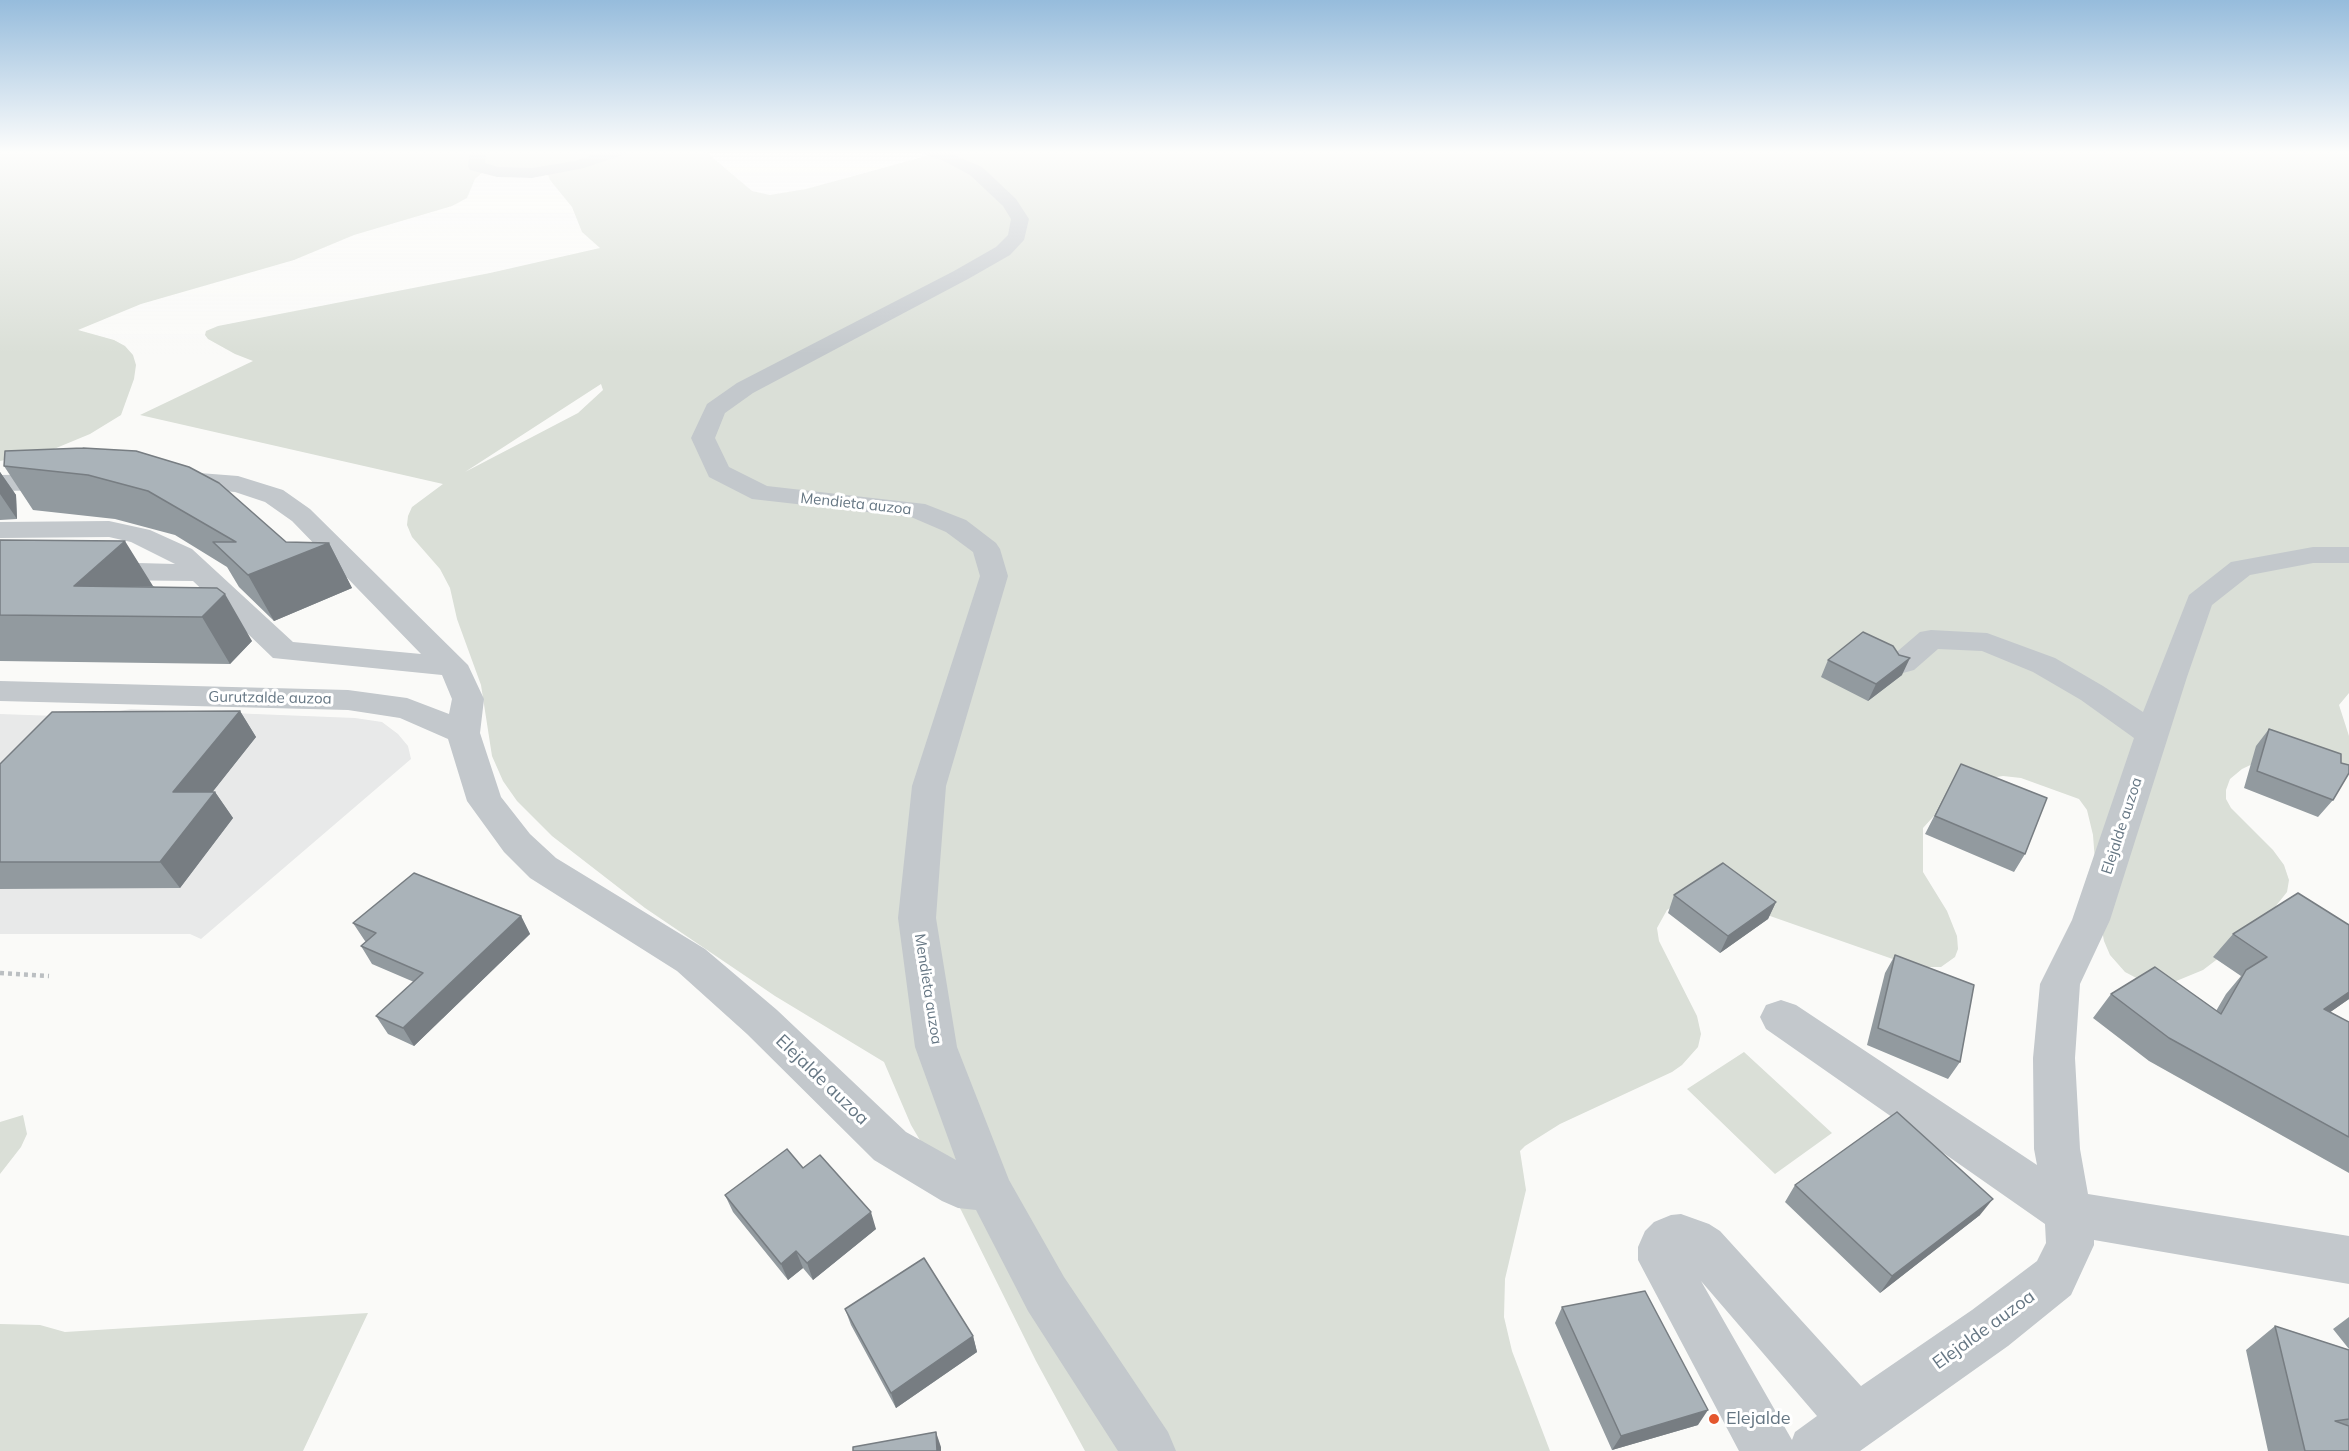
<!DOCTYPE html>
<style>
body{margin:0}
canvas{display:block;background:#fafaf8}
</style>
<canvas width="2349" height="1451"></canvas>
<script>
const ctx = document.querySelector('canvas').getContext('2d');
ctx.lineJoin = 'round';
function fillPath(path, color) { ctx.fillStyle = color; ctx.fill(path, 'evenodd'); }
const poly = rows => new Path2D(rows.map(r => 'M' + r).join(''));
function trace(path, color, width, dash) { ctx.strokeStyle = color; ctx.lineWidth = width; ctx.lineCap = dash ? 'butt' : 'round'; ctx.setLineDash(dash || []); ctx.stroke(path); }
function write(font, color, halo, rows, align = 'center') {
  ctx.font = font + ' Mulish,sans-serif'; ctx.lineWidth = 6; ctx.setLineDash([]); ctx.textBaseline = 'middle'; ctx.strokeStyle = halo; ctx.fillStyle = color; for (const [text, x, y, turn = 0] of rows) {
    ctx.save(); ctx.translate(x, y); ctx.rotate((+turn || 0) * Math.PI / 180); ctx.textAlign = isNaN(turn) ? turn : align; if (halo) ctx.strokeText(text, 0, 0); ctx.fillText(text, 0, 0); ctx.restore();
  }
}
fillPath(poly([
 [131,709,355,718,382,722,398,734,408,746,411,759,201,939,190,934,0,934,0,714,85,717]
]), '#e8e9e9');
fillPath(poly([
 [0,151,705,151,752,191,770,195,806,189,930,155,921,151,2349,151,2349,693,2339,705,2349,736,2349,774,2317,763,2261,760,2242,769,2230,779,2226,790,2226,799,2231,808,2273,850,2284,865,2289,880,2287,892,2271,912,2228,951,2203,970,2169,984,2144,982,2125,972,2110,955,2104,941,2099,914,2093,835,2087,810,2079,799,2021,778,2003,776,1982,779,1954,794,1923,828,1923,872,1947,911,1957,936,1958,949,1955,957,1941,967,1924,967,1904,963,1733,903,1677,903,1667,910,1657,928,1659,941,1697,1016,1701,1034,1698,1047,1682,1065,1672,1072,1560,1124,1525,1146,1520,1151,1526,1190,1505,1279,1504,1317,1512,1351,1550,1451,1085,1451,1036,1361,961,1210,911,1125,884,1062,775,996,645,908,552,836,517,801,503,781,492,756,481,685,457,619,450,588,440,569,412,537,407,525,408,516,412,507,443,484,140,415,253,361,235,354,208,339,205,335,206,331,218,326,490,273,600,248,582,232,572,207,550,180,547,172,483,172,475,179,467,198,452,206,354,235,294,260,141,304,78,330,114,340,125,346,133,355,136,365,134,379,121,415,90,434,49,451,0,461],
 [601,384,603,390,578,413,465,472],
 [1744,1052,1832,1133,1775,1174,1687,1089],
 [23,1115,27,1134,21,1147,0,1174,0,1122],
 [368,1313,303,1451,0,1451,0,1324,40,1325,65,1332]
]), '#dadfd7');
trace(poly([
 [0,973,49,976]
]), '#bbbfc2', 4.5, [4, 4]);
fillPath(poly([
 [470,151,486,151,485,163,498,167,532,168,575,161,604,151,627,151,625,154,584,168,532,178,497,177,470,170,468,166,470,151],
 [920,151,945,151,982,167,1016,199,1029,219,1024,240,1010,255,968,279,753,393,725,413,715,438,729,467,767,486,925,504,966,520,996,543,1000,549,1008,576,946,786,940,863,936,918,957,1047,1009,1180,1064,1277,1168,1432,1176,1451,1118,1451,1028,1311,976,1210,958,1208,942,1201,874,1160,747,1034,677,971,530,878,504,852,467,801,448,739,400,718,348,710,0,701,0,681,348,690,407,698,449,714,452,699,442,675,273,658,193,581,101,580,91,577,87,571,91,565,101,562,175,564,131,542,109,537,0,538,0,522,109,521,150,530,192,549,293,642,421,654,292,521,265,502,235,492,174,487,165,484,161,479,165,474,174,471,238,476,283,490,310,509,468,665,484,699,480,733,501,797,530,834,556,858,705,949,777,1010,906,1132,956,1160,915,1047,898,918,912,786,980,576,973,552,946,532,911,517,752,499,709,477,691,438,707,404,737,383,954,271,996,247,1008,235,1011,219,1003,206,970,175,942,160,922,154,920,151],
 [60,474,69,477,73,482,69,487,60,490,0,491,0,475,60,474],
 [2313,547,2349,547,2349,563,2313,563,2250,575,2212,605,2187,677,2110,920,2080,984,2075,1058,2080,1149,2088,1194,2349,1236,2349,1284,2094,1240,2094,1245,2071,1295,2008,1346,1860,1451,1739,1451,1638,1260,1638,1247,1645,1231,1654,1222,1671,1215,1681,1214,1709,1224,1720,1231,1861,1386,1972,1310,2037,1261,2046,1243,2045,1224,1766,1029,1760,1017,1766,1005,1781,1000,1796,1005,2037,1165,2034,1149,2033,1058,2040,984,2072,920,2134,738,2081,700,2033,672,1982,651,1938,649,1914,670,1903,673,1892,670,1887,663,1892,656,1920,632,1931,630,1987,633,2055,658,2103,686,2143,712,2189,595,2231,562,2313,547],
 [1701,1281,1817,1416,1795,1432,1792,1440,1701,1281]
]), '#c3c8cc');
fillPath(poly([
 [83,448,286,542,329,543,352,588,274,621,239,587,227,567,175,535,115,519,33,510,4,466],
 [0,472,16,495,17,519,0,520],
 [0,540,153,586,252,641,230,664,0,661],
 [1828,660,1902,675,1868,701,1821,677],
 [240,711,256,737,212,792,215,792,233,818,180,888,0,889,0,764],
 [2269,729,2333,800,2318,817,2244,788,2256,746],
 [1961,764,2025,854,2014,872,1925,834],
 [1674,895,1776,902,1768,919,1720,953,1668,913],
 [521,916,530,934,414,1046,388,1034,376,1016,414,982,372,964,361,946,366,942,365,941,353,923],
 [2349,925,2349,999,2330,1012,2349,1022,2349,1173,2149,1061,2093,1018,2111,994,2216,1011,2226,994,2241,976,2213,957,2233,934],
 [1895,955,1960,1062,1948,1079,1867,1045,1885,973],
 [803,1168,876,1229,813,1280,803,1268,788,1280,733,1212,725,1195],
 [1795,1185,1980,1215,1880,1293,1785,1202],
 [1562,1307,1698,1425,1612,1450,1555,1323],
 [845,1309,973,1336,977,1352,896,1408,851,1325],
 [2349,1317,2349,1349,2333,1329],
 [2275,1326,2349,1350,2349,1451,2268,1451,2246,1350]
]), '#929a9f');
fillPath(poly([
 [0,472,16,495,17,519,0,494],
 [125,541,153,586,74,586],
 [329,543,352,588,274,621,248,575],
 [225,594,252,641,230,664,202,617],
 [1910,658,1902,675,1868,701,1876,684],
 [240,711,256,737,192,818,173,792],
 [215,792,233,818,180,888,160,862],
 [1776,902,1768,919,1720,953,1728,936],
 [521,916,530,934,414,1046,403,1028],
 [2349,992,2349,999,2302,1032,2324,1009],
 [1993,1199,1980,1215,1880,1293,1892,1276],
 [871,1212,876,1229,813,1280,807,1263],
 [796,1251,803,1268,788,1280,781,1264],
 [973,1336,977,1352,896,1408,891,1393],
 [1708,1410,1698,1425,1612,1450,1621,1436],
 [936,1432,941,1447,941,1451,937,1451]
]), '#777d82');
const building = poly([
 [83,448,136,451,189,467,219,483,286,542,329,543,248,575,213,542,236,542,148,491,88,475,4,466,5,451,83,448],
 [0,540,125,541,74,586,217,588,225,594,202,617,0,615,0,540],
 [1863,632,1893,646,1899,655,1910,658,1876,684,1828,660,1863,632],
 [240,711,173,792,215,792,160,862,0,862,0,764,52,712,240,711],
 [2269,729,2341,754,2341,763,2349,765,2349,773,2333,800,2257,771,2269,729],
 [1961,764,2047,798,2025,854,1935,816,1961,764],
 [1723,863,1776,902,1728,936,1674,895,1723,863],
 [414,873,521,916,403,1028,376,1016,423,973,361,946,376,933,353,923,414,873],
 [2298,893,2349,925,2349,992,2324,1009,2349,1022,2349,1137,2169,1038,2111,994,2155,967,2221,1014,2246,970,2267,957,2233,934,2298,893],
 [1895,955,1974,985,1960,1062,1878,1028,1895,955],
 [1897,1112,1993,1199,1892,1276,1795,1185,1897,1112],
 [787,1149,803,1168,820,1155,871,1212,807,1263,796,1251,781,1264,725,1195,787,1149],
 [924,1258,973,1336,891,1393,845,1309,924,1258],
 [1645,1291,1708,1410,1621,1436,1562,1307,1645,1291],
 [2275,1326,2349,1350,2349,1419,2335,1421,2349,1426,2349,1451,2305,1451,2275,1326],
 [936,1432,937,1451,853,1451,853,1447,936,1432]
]);
fillPath(building, '#aab3b9');
trace(building, '#777d82', 1.5);
const sky = ctx.createLinearGradient(0, 0, 0, 354);
sky.addColorStop(0, '#96bcdc');
sky.addColorStop(0.43, '#fdfdfc');
sky.addColorStop(1, '#fdfdfc00');
ctx.fillStyle = sky;
ctx.fillRect(0, 0, 2349, 354);
for (const [x, y, r, color] of [
 [1714,1419,6,"#e4572e"]
]) { const dot = new Path2D(); dot.arc(x, y, r, 0, 2 * Math.PI); ctx.fillStyle = color; ctx.fill(dot); trace(dot, '#fff', 2); }
write('15px', '#657683', '#fff', [
 ["Mendieta auzoa",856,504,6],
 ["Gurutzalde auzoa",270,698,1],
 ["Elejalde auzoa",2122,826,-72],
 ["Mendieta auzoa",928,989,81]
]);
write('18px', '#657683', '#fff', [
 ["Elejalde auzoa",822,1080,44],
 ["Elejalde auzoa",1984,1330,-36]
]);
write('18px', '#657683', '#fff', [
 ["Elejalde",1726,1419]
], 'left');
</script>
